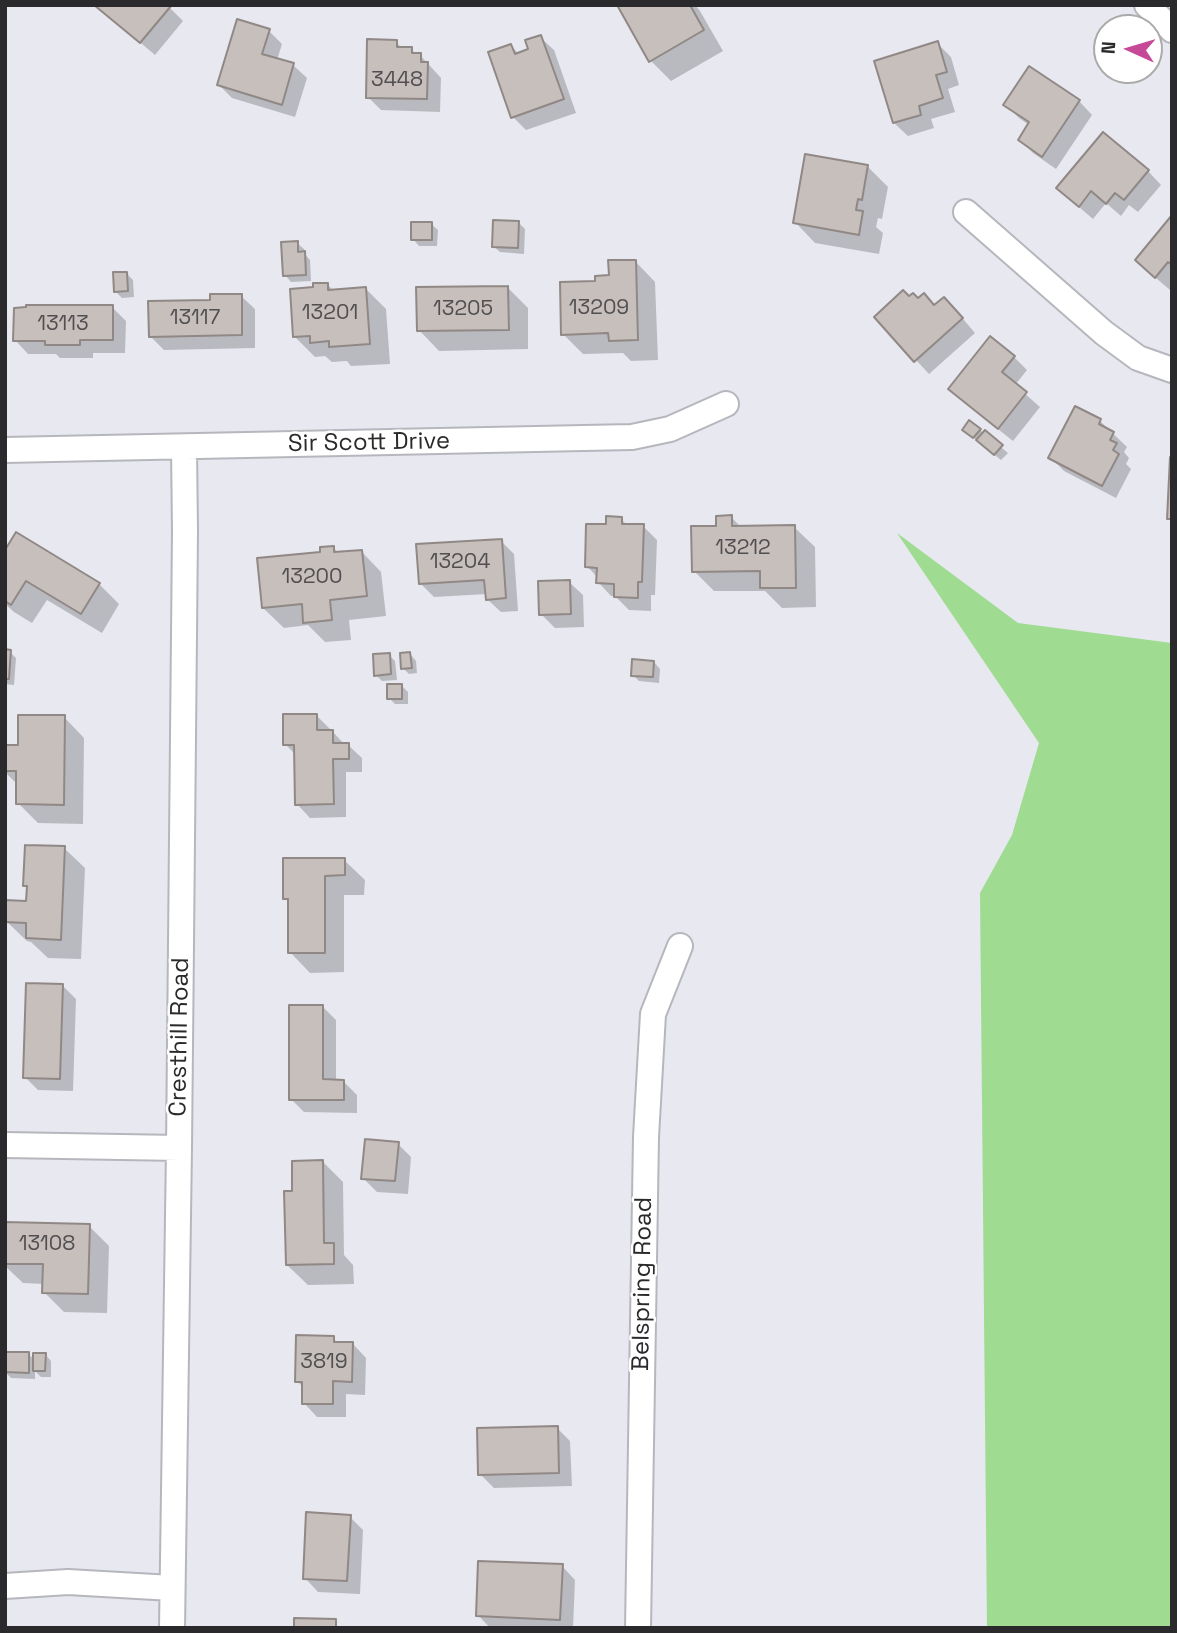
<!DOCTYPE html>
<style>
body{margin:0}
#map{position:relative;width:1177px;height:1633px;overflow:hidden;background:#e8e8f0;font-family:"Space Grotesk",sans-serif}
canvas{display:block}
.frame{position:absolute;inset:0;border:7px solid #2a2a2d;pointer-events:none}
.north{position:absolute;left:1093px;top:14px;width:70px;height:70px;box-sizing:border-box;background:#fff;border:2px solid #aaaaab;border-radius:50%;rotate:274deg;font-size:19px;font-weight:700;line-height:28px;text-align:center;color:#2a2a2d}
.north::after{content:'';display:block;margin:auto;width:24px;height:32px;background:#c64998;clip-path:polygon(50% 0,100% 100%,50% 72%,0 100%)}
</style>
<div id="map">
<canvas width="1177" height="1633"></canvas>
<div class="frame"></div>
<div class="north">N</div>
</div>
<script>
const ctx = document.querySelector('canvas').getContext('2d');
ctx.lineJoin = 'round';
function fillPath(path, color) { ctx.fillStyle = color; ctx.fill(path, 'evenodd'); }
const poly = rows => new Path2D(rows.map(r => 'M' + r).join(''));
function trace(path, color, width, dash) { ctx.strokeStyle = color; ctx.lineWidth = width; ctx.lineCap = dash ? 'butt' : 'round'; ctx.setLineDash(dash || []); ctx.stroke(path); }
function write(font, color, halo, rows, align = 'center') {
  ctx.font = font + ' "Space Grotesk",sans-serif'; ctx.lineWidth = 5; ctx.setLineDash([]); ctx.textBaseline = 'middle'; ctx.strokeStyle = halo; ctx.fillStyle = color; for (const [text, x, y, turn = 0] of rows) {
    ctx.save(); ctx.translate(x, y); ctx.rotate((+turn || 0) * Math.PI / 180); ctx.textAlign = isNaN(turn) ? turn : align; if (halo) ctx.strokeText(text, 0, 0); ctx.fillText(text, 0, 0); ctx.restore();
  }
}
fillPath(poly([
 [897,533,1018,623,1172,643,1172,1628,987,1628,980,893,1012,835,1039,743]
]), '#9fdb90');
fillPath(poly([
 [96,5,167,5,183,21,155,55],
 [619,5,695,5,700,11,723,51,671,81,651,61],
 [269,31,282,44,277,60,293,65,307,78,295,117,232,98,219,85],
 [540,37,554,50,576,113,526,130,513,117,511,46,519,54,530,50],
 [396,42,403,49,411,49,417,55,420,55,441,78,440,112,381,110,368,97],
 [937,43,951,57,959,85,948,89,955,112,931,119,934,128,908,136,894,123],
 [1079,101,1092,115,1056,169,1033,153,1020,140,1029,125,1019,118,1006,105],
 [1103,134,1148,171,1161,185,1138,212,1129,205,1121,216,1106,203,1093,219,1072,201],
 [867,166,888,187,882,219,878,218,876,227,883,233,879,254,815,243,795,222],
 [1172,218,1172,287,1170,290,1150,273],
 [519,223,525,229,524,254,500,252,493,246],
 [431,224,438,230,437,246,419,246,413,239],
 [297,243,304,249,304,253,310,260,311,281,291,282,285,275],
 [635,261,655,282,658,360,631,361,623,353,583,354,563,334,597,283,611,277],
 [127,274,133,280,134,297,122,298,116,292],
 [327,284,334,291,366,289,386,309,390,364,351,366,347,361,332,362,325,356,315,357,294,336,315,289],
 [507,287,528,308,528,349,439,351,419,330],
 [241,296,255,309,255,348,164,350,150,336],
 [909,299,958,313,975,333,929,374,916,360],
 [112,307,126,321,125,353,93,353,93,358,60,358,56,354,28,354,15,340],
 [1014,357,1027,370,1015,385,1040,407,1013,441,964,402,951,389],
 [1076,408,1100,421,1127,447,1124,452,1129,458,1126,464,1131,469,1116,498,1064,471,1050,457],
 [980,430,1008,453,1001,460,971,436],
 [731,517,742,528,794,527,815,547,816,607,782,608,765,591,714,591,694,571,718,528],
 [621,519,628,526,643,526,657,540,655,595,651,595,651,611,629,610,615,596,611,596,598,582,598,578,587,566,608,526],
 [501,541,514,554,518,611,501,612,487,599,487,594,434,597,421,584],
 [333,547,339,554,361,551,381,572,386,616,349,620,351,640,325,642,308,625,284,628,263,608,322,553],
 [5,553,99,584,119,604,102,633,47,600,32,623,14,612,5,604],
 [569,582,583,595,584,627,555,628,541,614],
 [5,651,10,652,16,658,14,685,5,684],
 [410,654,416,661,417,673,409,674,403,668],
 [389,655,395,661,397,680,382,681,376,675],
 [654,662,660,669,659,683,639,681,633,675],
 [402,686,408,692,408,704,395,704,389,698],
 [316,715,330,729,330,732,333,732,345,745,348,745,362,758,362,772,346,772,346,817,310,818,297,804,296,755,285,744],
 [64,717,84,738,83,824,38,823,18,803,18,785,5,772,5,746,19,746],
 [64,848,85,868,81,959,48,958,31,942,27,941,6,921,28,902,29,889,25,885],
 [344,860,365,880,364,895,344,895,344,972,310,973,290,952,290,902,285,898],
 [62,985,76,999,73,1091,38,1090,25,1077],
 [323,1007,336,1020,336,1081,343,1081,357,1095,357,1113,304,1112,291,1099],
 [398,1144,411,1157,408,1194,377,1192,363,1178],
 [323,1162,343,1182,344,1255,353,1265,354,1284,308,1285,287,1265,294,1193],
 [5,1223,89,1226,109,1246,107,1313,64,1312,44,1292,44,1284,23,1283,5,1266],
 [333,1338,339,1344,353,1344,366,1358,365,1395,346,1394,346,1417,317,1417,304,1403,304,1388,297,1381],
 [28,1354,35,1360,45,1354,51,1361,51,1377,41,1377,35,1371,35,1379,11,1378,5,1372],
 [557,1428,570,1441,572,1486,494,1488,480,1474],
 [350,1517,363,1530,360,1594,318,1592,305,1578],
 [562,1566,575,1580,573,1628,490,1628,478,1615]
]), '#0003');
const building = poly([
 [94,5,170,5,171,6,140,43,94,5],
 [617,5,690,5,704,30,649,62,617,5],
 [237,19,270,29,262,54,294,63,282,105,217,85,237,19],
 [541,35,564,99,511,118,488,52,511,44,515,54,528,49,525,40,541,35],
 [367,39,397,40,397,47,412,47,412,53,421,53,421,62,428,62,427,99,366,98,367,39],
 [938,41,947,72,936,75,943,98,919,106,921,115,893,123,874,61,938,41],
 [1029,66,1080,100,1042,157,1018,140,1029,122,1003,105,1029,66],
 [1103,132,1149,170,1124,200,1115,193,1106,204,1091,191,1079,207,1056,188,1103,132],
 [805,154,868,165,862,200,858,199,856,210,863,211,859,235,793,223,805,154],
 [1172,215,1172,265,1168,262,1155,278,1135,260,1172,215],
 [493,220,519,221,518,248,492,247,493,220],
 [411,222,432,222,432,240,411,240,411,222],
 [298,241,298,252,305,251,306,275,283,276,281,242,298,241],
 [608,260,636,260,638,340,609,341,608,333,561,335,560,282,595,281,595,276,609,275,608,260],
 [113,272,127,272,128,291,114,292,113,272],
 [313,283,328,283,328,290,366,287,370,344,329,347,329,341,310,343,310,336,293,337,290,289,313,287,313,283],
 [508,286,509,330,417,331,416,287,508,286],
 [903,290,909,296,913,293,918,298,924,293,934,305,944,297,963,318,914,362,874,317,903,290],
 [210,294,242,294,242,335,149,337,148,301,210,300,210,294],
 [26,305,113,305,113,340,80,340,80,345,45,345,45,341,13,341,14,308,26,307,26,305],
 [990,336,1015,356,1002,372,1027,392,998,429,948,389,990,336],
 [1075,406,1101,419,1099,424,1114,432,1110,440,1117,443,1113,450,1119,454,1102,486,1048,458,1075,406],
 [969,420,981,429,973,438,962,430,969,420],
 [985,430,1003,445,994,455,976,440,985,430],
 [1170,457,1172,457,1172,519,1167,519,1170,457],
 [732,515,732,526,795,525,796,588,760,588,760,571,692,572,691,526,716,526,716,516,732,515],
 [606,516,622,517,622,524,644,524,642,582,638,582,638,598,614,597,614,584,596,583,597,568,585,567,586,524,606,524,606,516],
 [16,532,100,583,81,614,26,581,11,605,5,601,5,550,16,532],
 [502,539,506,598,486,600,484,580,419,584,416,544,502,539],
 [334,546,334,552,362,550,367,596,330,600,332,620,303,623,302,604,262,608,257,558,320,552,320,547,334,546],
 [570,580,571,614,539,615,538,581,570,580],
 [5,649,11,650,9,679,5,679,5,649],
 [410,652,412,668,401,669,400,653,410,652],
 [390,653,391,674,374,676,373,654,390,653],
 [632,659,654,661,653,677,631,676,632,659],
 [387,684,402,684,402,699,387,699,387,684],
 [283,714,317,714,317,730,333,730,333,743,349,743,349,759,333,759,334,804,295,805,294,745,283,745,283,714],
 [18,715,65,715,64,805,16,804,16,771,5,771,5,745,18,745,18,715],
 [25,845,65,846,61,940,26,938,26,923,5,922,5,900,26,901,27,886,23,886,25,845],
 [283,858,345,858,345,875,325,876,325,953,288,953,288,899,283,899,283,858],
 [26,983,63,984,60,1079,23,1078,26,983],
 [289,1005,323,1005,323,1079,344,1080,344,1100,289,1100,289,1005],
 [365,1139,399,1142,395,1181,361,1179,365,1139],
 [323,1160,324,1243,334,1243,334,1264,286,1265,284,1191,292,1191,292,1161,323,1160],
 [5,1222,90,1224,88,1294,42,1293,43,1264,5,1264,5,1222],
 [296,1335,334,1336,334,1342,353,1342,352,1382,333,1381,333,1404,302,1404,302,1382,295,1382,296,1335],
 [5,1352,29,1352,29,1373,5,1372,5,1352],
 [33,1353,46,1353,45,1371,33,1371,33,1353],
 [558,1426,559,1473,478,1475,477,1428,558,1426],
 [306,1512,351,1515,347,1581,303,1579,306,1512],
 [478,1561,563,1564,560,1620,476,1616,478,1561],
 [294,1618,336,1619,336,1628,294,1628,294,1618]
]);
fillPath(building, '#c7bfbc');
trace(building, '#908885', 2);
const street = poly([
 [1147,5,1172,30],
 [966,212,1104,333,1138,358,1172,370],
 [5,450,632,437,670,429,726,404],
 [5,1145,179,1148],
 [5,1586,68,1582,172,1588],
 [172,1628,179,1148,185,531,184,447],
 [638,1628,646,1137,653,1014,680,946]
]);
trace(street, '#b6b6bd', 28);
trace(street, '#fff', 24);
write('21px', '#514f51', null, [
 ["3448",397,80],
 ["13209",599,308],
 ["13205",463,309],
 ["13201",330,313],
 ["13117",195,318],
 ["13113",63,324],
 ["13212",743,548],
 ["13204",460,562],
 ["13200",312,577],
 ["13108",47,1244],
 ["3819",324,1362]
]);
write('24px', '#2a2a2d', '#fff', [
 ["Sir Scott Drive",369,443,-1],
 ["Cresthill Road",180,1037,-89],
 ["Belspring Road",643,1284,-89]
]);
</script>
